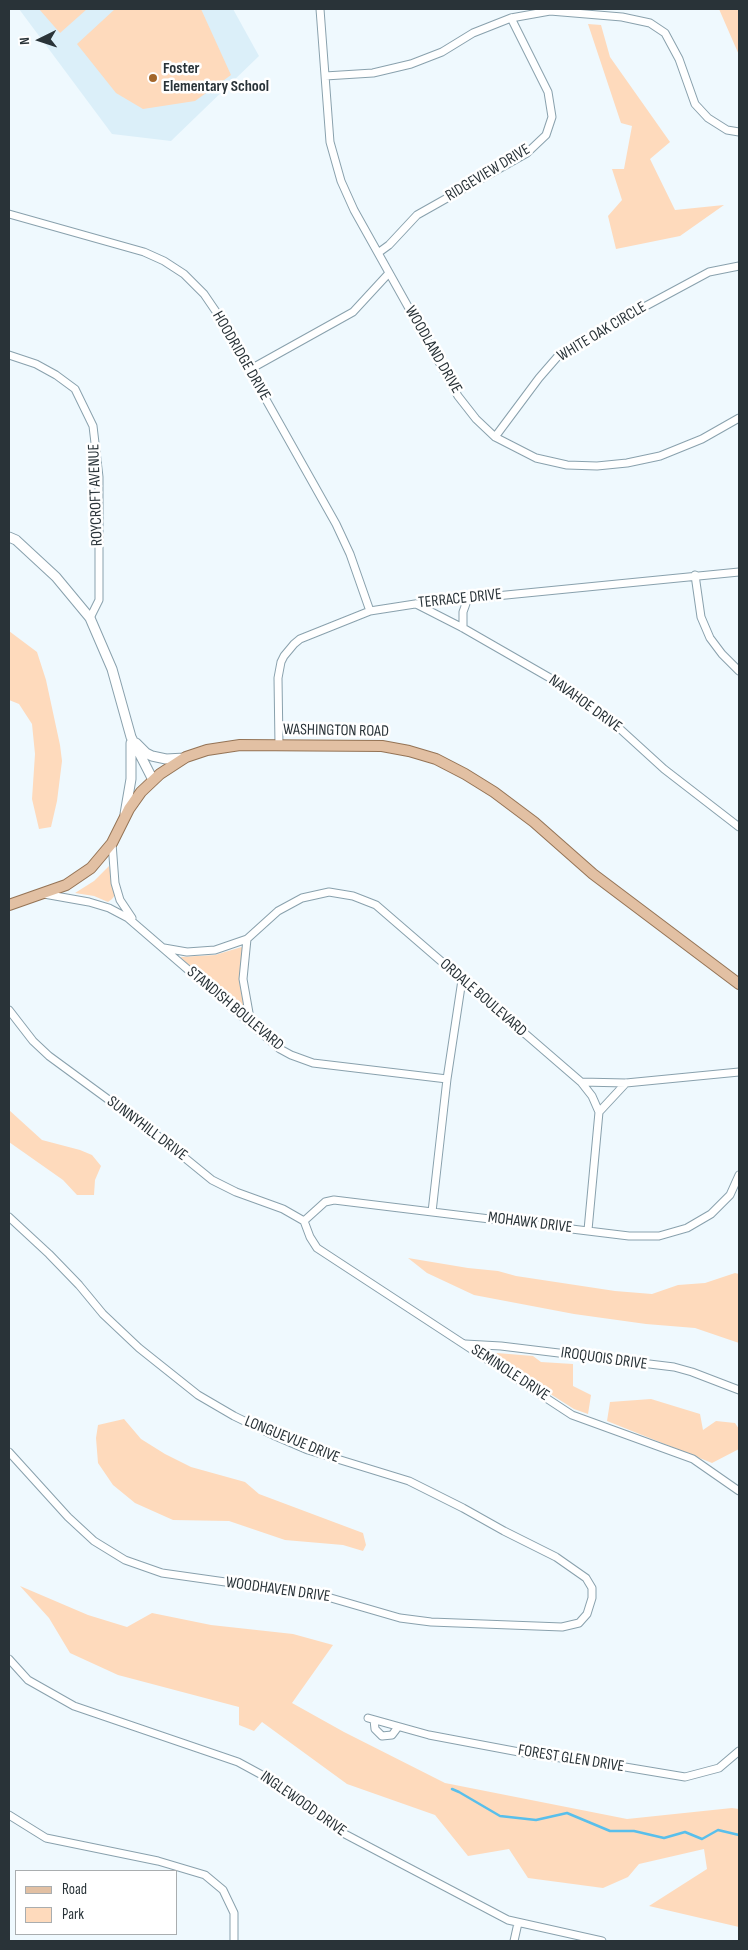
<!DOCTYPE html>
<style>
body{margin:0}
#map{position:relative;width:748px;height:1950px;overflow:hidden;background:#eff9fe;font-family:"Sofia Sans Condensed",sans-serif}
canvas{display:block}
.frame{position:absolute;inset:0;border:10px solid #293338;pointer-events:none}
.legend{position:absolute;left:15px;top:1870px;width:162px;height:65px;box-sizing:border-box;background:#fff;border:1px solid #a9adaf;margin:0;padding:6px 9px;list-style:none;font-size:15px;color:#293338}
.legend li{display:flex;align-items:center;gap:10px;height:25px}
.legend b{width:25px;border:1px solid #a9adaf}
.north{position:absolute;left:15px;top:15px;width:50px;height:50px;-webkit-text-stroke:4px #fff;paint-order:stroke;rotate:266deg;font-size:14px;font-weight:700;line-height:20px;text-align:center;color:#293338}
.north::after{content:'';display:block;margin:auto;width:18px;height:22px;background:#293338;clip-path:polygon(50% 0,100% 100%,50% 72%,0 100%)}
</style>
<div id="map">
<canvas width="748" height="1950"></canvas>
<div class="frame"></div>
<ul class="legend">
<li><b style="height:6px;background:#e2c0a3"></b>Road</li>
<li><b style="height:14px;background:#fedabc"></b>Park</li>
</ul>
<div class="north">N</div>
</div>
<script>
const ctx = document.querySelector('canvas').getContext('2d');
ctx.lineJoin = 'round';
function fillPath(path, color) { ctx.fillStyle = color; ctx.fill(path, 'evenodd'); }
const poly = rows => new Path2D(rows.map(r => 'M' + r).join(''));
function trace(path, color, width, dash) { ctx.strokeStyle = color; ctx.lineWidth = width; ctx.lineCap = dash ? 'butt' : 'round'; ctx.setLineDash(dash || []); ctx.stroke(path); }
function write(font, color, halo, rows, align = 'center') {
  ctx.font = font + ' "Sofia Sans Condensed",sans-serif'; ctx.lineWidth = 5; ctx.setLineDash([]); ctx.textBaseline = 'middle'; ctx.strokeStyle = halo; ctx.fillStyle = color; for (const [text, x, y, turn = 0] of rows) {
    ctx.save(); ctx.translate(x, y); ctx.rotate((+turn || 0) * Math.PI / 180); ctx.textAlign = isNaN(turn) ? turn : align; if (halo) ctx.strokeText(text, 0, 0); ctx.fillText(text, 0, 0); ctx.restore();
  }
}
fillPath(poly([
 [19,9,233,9,259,56,171,141,112,134]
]), '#dbeff9');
fillPath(poly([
 [39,9,87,9,60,33],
 [115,9,201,9,231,75,195,101,143,109,116,93,77,44],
 [719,9,739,9,739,55],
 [588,24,601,25,610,57,670,142,650,159,675,210,724,205,680,236,616,249,608,216,622,200,612,169,624,169,632,126,621,123],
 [9,631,37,652,46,680,60,745,62,761,57,801,51,827,39,829,32,799,35,754,32,724,19,704,9,700],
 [109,866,115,895,112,899,108,902,94,896,75,893,94,881],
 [245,946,239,980,245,1014,180,957,215,955],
 [9,1110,42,1140,80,1150,92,1155,101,1166,95,1180,94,1195,77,1195,63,1180,9,1142],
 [408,1258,468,1268,498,1271,516,1276,615,1291,652,1294,678,1285,705,1283,735,1273,739,1274,739,1343,695,1328,646,1324,574,1314,474,1295,427,1273],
 [497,1353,533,1356,541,1362,573,1364,573,1386,591,1395,588,1414,574,1409,495,1359],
 [651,1399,700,1414,703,1430,716,1421,735,1423,739,1429,739,1449,712,1463,607,1421,610,1402],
 [124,1419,141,1439,165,1454,191,1467,245,1482,259,1494,363,1533,366,1545,363,1551,343,1545,285,1540,229,1521,173,1520,135,1503,113,1485,98,1463,96,1438,98,1425],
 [20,1586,88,1615,127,1627,152,1613,211,1625,293,1634,333,1645,292,1703,344,1732,445,1783,627,1819,732,1808,739,1809,739,1927,649,1906,707,1869,704,1849,639,1864,628,1877,603,1888,528,1878,509,1849,468,1856,435,1815,347,1784,262,1722,254,1731,239,1725,239,1707,118,1675,70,1653,49,1618]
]), '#fedabc');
trace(poly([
 [452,1789,459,1792,500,1816,536,1820,567,1813,610,1831,634,1831,664,1838,685,1832,702,1839,718,1830,739,1835]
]), '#59bfeb', 2.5);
const minor = poly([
 [320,9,330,142,341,181,354,210,458,396,476,419,495,437,536,458,567,465,597,466,627,463,660,456,702,439,739,418],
 [325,76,373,73,411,64,442,52,473,33,511,18,550,11,622,17,650,23,665,33,679,59,695,104,708,118,727,130,739,132],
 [9,214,144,252,164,261,184,274,204,294,219,316,336,524,350,554,370,611],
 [378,253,389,245,417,215,527,153,546,135,552,117,548,92,511,18],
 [9,355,36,364,56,375,75,389,93,426,99,477,99,600,90,618],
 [250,371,256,366,353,312,389,273],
 [495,437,539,378,559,355,644,307,709,272,739,266],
 [695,575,701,617,710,638,722,654,739,671],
 [416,604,463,628,550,678,586,702,619,728,664,769,739,827],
 [463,628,463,612,468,598],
 [279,745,278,678,281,662,284,656,294,644,300,639,370,611,415,604,739,572],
 [112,843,115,883,120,900,132,918],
 [44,894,89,902,109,908,128,918,280,1049,291,1055,313,1063,447,1079],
 [247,939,243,979,251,1024],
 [164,948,187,952,215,950,247,939,278,911,302,898,329,892,353,896,376,905,581,1082,626,1083,739,1072],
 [9,1010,33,1041,49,1056,158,1136,212,1180,236,1192,283,1209,304,1221],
 [581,1082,592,1096,599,1112],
 [432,1212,447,1079,462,980],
 [9,1217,49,1254,79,1285,103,1314,139,1348,198,1395,234,1416,273,1435,308,1450,409,1481,463,1508,504,1531,556,1557,586,1578,592,1588,592,1598,587,1614,579,1623,562,1627,431,1622,400,1618,324,1596,162,1573,125,1560,94,1541,68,1517,9,1452],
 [304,1221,310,1237,317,1248,572,1415,693,1459,739,1491],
 [304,1221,325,1202,334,1200,629,1236,659,1236,687,1228,711,1214,730,1195,739,1175],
 [588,1230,599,1112,626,1083],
 [465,1344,501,1346,674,1367,692,1372,739,1390],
 [9,1659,28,1680,74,1706,238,1762,273,1781,341,1832,508,1920,602,1941],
 [368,1718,429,1735,535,1755,595,1762,685,1777,719,1768,739,1751],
 [374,1720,375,1729,382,1736,392,1735,398,1727],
 [9,1815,46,1838,158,1861,205,1875,223,1890,234,1913,234,1941],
 [514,1941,518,1923]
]);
const tertiary = poly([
 [9,537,16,540,56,577,90,618,112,669,131,737,153,780],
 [136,743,146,753,152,756,166,759,185,758],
 [125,814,131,779,131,743]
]);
const primary = poly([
 [9,905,66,885,91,868,112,843,129,809,141,792,160,774,186,757,207,750,240,745,382,746,409,751,436,759,465,774,494,792,534,822,593,874,739,984]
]);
trace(minor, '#89a1ad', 9);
trace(tertiary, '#89a1ad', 11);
trace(primary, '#947355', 12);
trace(minor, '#fff', 7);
trace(tertiary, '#fff', 9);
trace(primary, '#e2c0a3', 10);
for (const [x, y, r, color] of [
 [153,78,5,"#a3662a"]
]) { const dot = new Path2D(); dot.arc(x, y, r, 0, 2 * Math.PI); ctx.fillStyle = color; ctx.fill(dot); trace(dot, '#fff', 2); }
write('bold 16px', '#293338', '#fff', [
 ["Foster",163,69],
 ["Elementary School",163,87]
], 'left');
write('16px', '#293338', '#fff', [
 ["RIDGEVIEW DRIVE",488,173,-31],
 ["WHITE OAK CIRCLE",602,332,-31],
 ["WOODLAND DRIVE",433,350,60],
 ["HOODRIDGE DRIVE",241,356,60],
 ["ROYCROFT AVENUE",96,495,-92],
 ["TERRACE DRIVE",460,599,-6],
 ["NAVAHOE DRIVE",585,704,36],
 ["WASHINGTON ROAD",336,731,1],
 ["ORDALE BOULEVARD",483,998,41],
 ["STANDISH BOULEVARD",235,1009,40],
 ["SUNNYHILL DRIVE",147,1129,37],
 ["MOHAWK DRIVE",530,1223,7],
 ["IROQUOIS DRIVE",604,1359,8],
 ["SEMINOLE DRIVE",510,1373,33],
 ["LONGUEVUE DRIVE",292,1440,22],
 ["WOODHAVEN DRIVE",278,1590,8],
 ["FOREST GLEN DRIVE",571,1759,9],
 ["INGLEWOOD DRIVE",303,1804,35]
]);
</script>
